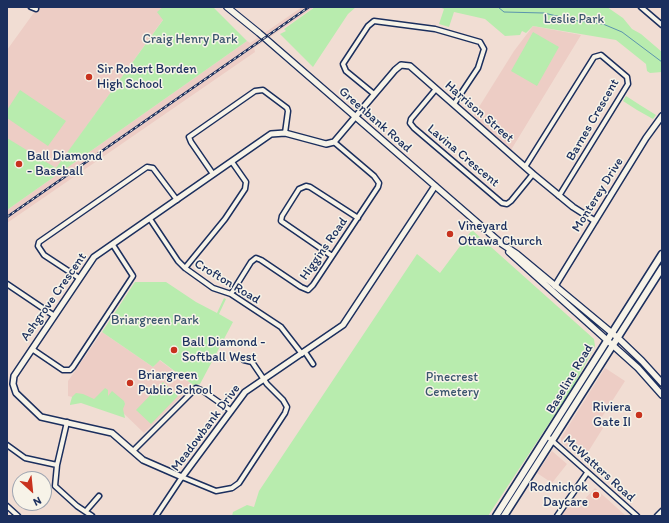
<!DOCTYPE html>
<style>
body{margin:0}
#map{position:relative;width:669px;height:523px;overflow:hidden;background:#f1ddd3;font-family:Itim,sans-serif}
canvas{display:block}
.frame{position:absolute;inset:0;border:8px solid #1b2f5e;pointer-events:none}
.north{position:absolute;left:12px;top:471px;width:40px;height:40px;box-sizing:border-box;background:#f7f3e8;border:1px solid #9fa5b1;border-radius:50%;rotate:153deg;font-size:11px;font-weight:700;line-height:16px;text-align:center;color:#1b2f5e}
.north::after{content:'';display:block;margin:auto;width:14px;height:18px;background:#c8321e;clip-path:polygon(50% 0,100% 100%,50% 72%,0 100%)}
</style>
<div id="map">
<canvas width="669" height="523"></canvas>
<div class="frame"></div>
<div class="north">N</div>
</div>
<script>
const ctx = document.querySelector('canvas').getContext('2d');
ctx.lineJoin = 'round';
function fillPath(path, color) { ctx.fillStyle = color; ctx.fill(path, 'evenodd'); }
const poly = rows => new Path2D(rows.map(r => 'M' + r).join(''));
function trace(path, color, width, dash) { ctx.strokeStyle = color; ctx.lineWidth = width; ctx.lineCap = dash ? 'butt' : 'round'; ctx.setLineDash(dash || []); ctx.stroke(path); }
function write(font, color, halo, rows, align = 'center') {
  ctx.font = font + ' Itim,sans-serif'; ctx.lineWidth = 3; ctx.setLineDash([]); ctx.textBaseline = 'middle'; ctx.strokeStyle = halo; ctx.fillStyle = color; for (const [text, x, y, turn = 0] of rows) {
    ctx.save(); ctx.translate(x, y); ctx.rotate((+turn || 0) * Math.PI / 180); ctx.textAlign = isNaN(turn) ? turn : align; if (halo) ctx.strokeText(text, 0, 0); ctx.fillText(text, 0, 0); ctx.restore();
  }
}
fillPath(poly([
 [38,7,172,7,56,169,7,139,7,50],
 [302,7,314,7,254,48,255,52,7,223,7,210,247,41,250,43],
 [533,26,581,35,511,150,480,124,474,115,514,51],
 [102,332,153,367,159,360,193,385,144,433,117,407,68,396,68,381],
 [605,368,625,381,598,423,603,428,583,460,561,442,561,438],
 [552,451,567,464,552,483,537,473],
 [595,488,626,516,560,516,572,496,581,503]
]), '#edcdc5');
fillPath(poly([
 [163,7,213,7,247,41,7,210,7,138,56,168,163,20,157,12],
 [315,7,356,7,348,14,313,67,280,34,286,31,284,29],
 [439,7,607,7,623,18,632,29,641,34,662,52,662,72,650,73,647,71,646,64,616,40,533,26,526,33,522,31,520,35,505,36,485,19,454,12,449,27,439,24,444,9],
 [533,32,559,47,537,86,511,71],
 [20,90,66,121,48,146,7,118,7,110],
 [626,96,640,105,656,115,653,119,637,110,623,101],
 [472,230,594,339,595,346,573,387,488,516,232,516,233,512,247,505,254,507,259,491,417,254,440,273],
 [135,282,166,282,196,302,217,313,224,298,226,299,219,314,233,322,200,384,193,385,160,360,153,367,102,332],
 [163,382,178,396,151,424,136,410],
 [105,388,108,390,108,396,112,391,124,401,125,404,123,409,125,418,81,403,70,405,70,404,72,397,76,393,83,394,94,399]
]), '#b8ecae');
trace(poly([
 [498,7,504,12,544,13,578,21,603,24,622,32,662,62]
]), '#5b94ad', 1);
const minor = poly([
 [31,7,36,9],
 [641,7,662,25],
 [436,89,411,119,410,123,414,128,502,203,507,204,511,201,533,174],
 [374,94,346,71,343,64,368,26,374,21,435,29,480,42,484,49,478,68,454,104],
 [525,167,594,57,601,55,627,77,628,84,559,196],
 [213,174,191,142,189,137,255,91,263,90,287,108,288,111,285,133],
 [150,219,178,261,185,268,213,288,231,294,281,327,302,354],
 [332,256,281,221,282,216,299,189,306,186,310,187,358,218],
 [185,268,225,219,245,189,246,182,232,162],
 [79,278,44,255,38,246,39,242,147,167,153,168,177,200],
 [7,284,53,315],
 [231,294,251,262,256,258,261,260,301,287,308,290,313,285,378,187,379,183,374,176,334,142],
 [32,349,63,370,70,370,73,367,133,276,113,245],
 [305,352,313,364],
 [67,422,57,465,55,486,77,506,92,516],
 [548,437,637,516],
 [7,445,25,458,57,465],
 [133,451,196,388,203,391,230,410],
 [7,506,18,516],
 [86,511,99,496],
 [156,516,182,477,216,491,232,488,239,483,285,413,287,407,283,400,267,384,252,362,244,360],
 [557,516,587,473],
 [657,516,662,511]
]);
const tertiary = poly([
 [435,186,343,325,245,392,182,477,143,460,112,433,41,417,16,393,13,384,14,376,94,257,271,134,285,133,326,144,334,142,395,70,401,65,410,66,533,174,573,207,595,221],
 [555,286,646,138,662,116]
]);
const secondary = poly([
 [227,7,259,33,502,244,517,254,618,338,642,361,662,383],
 [509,252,638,368,662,395]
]);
const primary = poly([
 [496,516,662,254],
 [504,516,662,268]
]);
trace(minor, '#1b2f5e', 7);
trace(tertiary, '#1b2f5e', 8);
trace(secondary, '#1b2f5e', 8);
trace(primary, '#1b2f5e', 9);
trace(minor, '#f7f3e8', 4);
trace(tertiary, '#f7f3e8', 5);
trace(secondary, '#f7f3e8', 5.5);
trace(primary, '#f7f3e8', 6);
const rail = poly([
 [7,217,309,7]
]);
trace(rail, '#1b2f5e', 2.5);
trace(rail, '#f7f3e8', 1, [3]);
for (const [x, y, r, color] of [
 [89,77,4,"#c8321e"],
 [19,164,4,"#c8321e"],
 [450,234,4,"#c8321e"],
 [174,350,4,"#c8321e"],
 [130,383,4,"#c8321e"],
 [639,415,4,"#c8321e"],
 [596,495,4,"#c8321e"]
]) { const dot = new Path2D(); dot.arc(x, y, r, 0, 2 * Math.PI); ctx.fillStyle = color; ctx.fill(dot); trace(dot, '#f7f3e8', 1.5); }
write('13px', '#3a556e', '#f7f3e8', [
 ["Leslie Park",574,20],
 ["Craig Henry Park",190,40],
 ["Briargreen Park",155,321],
 ["Pinecrest",452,378],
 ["Cemetery",452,393]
]);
write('13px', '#1b2f5e', '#f7f3e8', [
 ["Sir Robert Borden",97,70],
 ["High School",97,85],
 ["Ball Diamond",27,157],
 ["- Baseball",27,172],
 ["Vineyard",458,227],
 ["Ottawa Church",458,242],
 ["Ball Diamond -",182,343],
 ["Softball West",182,358],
 ["Briargreen",138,376],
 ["Public School",138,391],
 ["Riviera",631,408,"right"],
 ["Gate II",631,423,"right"],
 ["Rodnichok",588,488,"right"],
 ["Daycare",588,503,"right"]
], 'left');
write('13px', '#1b2f5e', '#f7f3e8', [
 ["Harrison Street",479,112,41],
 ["Greenbank Road",375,120,41],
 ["Barnes Crescent",593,120,-60],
 ["Lavina Crescent",463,156,40],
 ["Monterey Drive",598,195,-58],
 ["Higgins Road",324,249,-55],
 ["Crofton Road",227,282,31],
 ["Ashgrove Crescent",54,297,-55],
 ["Baseline Road",570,379,-59],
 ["Meadowbank Drive",206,428,-53],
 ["McWatters Road",599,469,42]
]);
</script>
